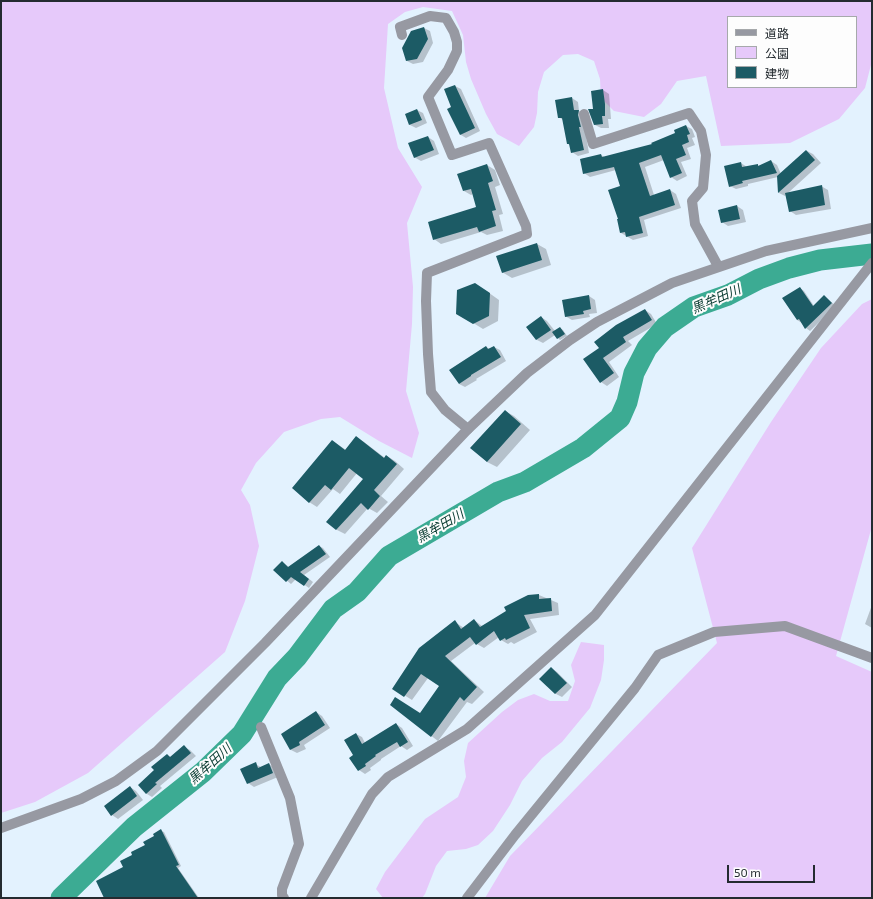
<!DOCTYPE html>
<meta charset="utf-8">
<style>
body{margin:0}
#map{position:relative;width:873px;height:899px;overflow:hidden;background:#e3f2fe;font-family:"Exo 2","Noto Sans JP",sans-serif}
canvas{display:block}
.frame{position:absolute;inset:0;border:2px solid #242b30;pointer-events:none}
.legend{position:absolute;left:727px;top:16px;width:130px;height:72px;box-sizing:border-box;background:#fdfdfd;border:1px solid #a6a9ab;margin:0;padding:5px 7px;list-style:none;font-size:12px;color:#242b30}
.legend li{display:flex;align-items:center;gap:8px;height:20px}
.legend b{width:20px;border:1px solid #a6a9ab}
.scale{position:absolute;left:727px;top:865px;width:88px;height:18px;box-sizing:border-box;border:2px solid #242b30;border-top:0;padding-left:5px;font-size:12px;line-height:14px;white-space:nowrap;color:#242b30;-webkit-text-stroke:3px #fdfdfd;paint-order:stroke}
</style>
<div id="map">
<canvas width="873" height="899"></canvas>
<div class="frame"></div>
<ul class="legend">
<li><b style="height:5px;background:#9799a2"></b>道路</li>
<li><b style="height:11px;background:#e6c9fa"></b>公園</li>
<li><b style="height:11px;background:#1c5b65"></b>建物</li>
</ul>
<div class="scale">50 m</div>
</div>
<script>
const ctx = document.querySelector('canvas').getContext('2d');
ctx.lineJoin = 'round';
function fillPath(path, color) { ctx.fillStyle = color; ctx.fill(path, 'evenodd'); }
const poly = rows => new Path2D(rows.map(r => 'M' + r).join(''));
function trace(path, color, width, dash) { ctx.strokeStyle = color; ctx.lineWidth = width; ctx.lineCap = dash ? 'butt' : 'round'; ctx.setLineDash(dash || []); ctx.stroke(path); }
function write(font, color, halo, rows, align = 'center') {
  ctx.font = font + ' "Exo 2","Noto Sans JP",sans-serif'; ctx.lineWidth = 4; ctx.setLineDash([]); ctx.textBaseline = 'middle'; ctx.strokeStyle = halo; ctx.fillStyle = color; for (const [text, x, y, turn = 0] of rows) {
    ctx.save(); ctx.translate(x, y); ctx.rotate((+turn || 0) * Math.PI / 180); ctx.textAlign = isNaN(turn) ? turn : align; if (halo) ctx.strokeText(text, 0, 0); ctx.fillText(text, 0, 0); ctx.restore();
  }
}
fillPath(poly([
 [1,1,872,1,872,61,865,88,839,119,790,143,721,146,706,76,677,81,661,104,644,117,614,111,601,98,600,79,594,61,578,54,563,55,544,72,538,92,537,113,534,127,519,146,497,134,486,114,471,79,466,62,463,35,452,11,423,7,405,12,388,24,384,88,398,148,422,187,407,223,413,287,412,324,406,391,419,433,412,458,379,441,340,417,321,419,284,432,256,463,241,490,250,505,259,546,245,601,225,652,88,773,35,802,1,813],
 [728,17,856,17,856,87,728,87],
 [872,299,872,526,836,656,872,672,872,898,485,898,510,856,717,643,692,548,771,422,821,348,862,304],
 [581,642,604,645,604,660,601,680,590,708,562,742,542,758,522,781,510,805,493,831,478,845,466,849,447,851,436,866,425,894,422,898,383,898,376,889,385,872,425,819,458,797,466,777,464,761,468,743,502,712,518,700,534,694,550,701,568,701,575,681,571,665]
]), '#e6c9fa');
fillPath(poly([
 [424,28,430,31,433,43,423,62,413,64,407,61],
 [455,86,461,89,480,131,466,138,461,135,453,107],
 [603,90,609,94,611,119,608,119,609,128,601,128,595,125,594,109],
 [572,98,578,102,579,111,585,114,585,130,589,153,578,156,572,152,570,145,568,144,563,120,559,117],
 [417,110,423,113,427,123,416,128,410,125,406,114],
 [686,126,692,129,695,137,692,138,695,145,687,148,691,159,681,162,687,176,677,181,671,177,664,160,645,167,654,195,670,190,676,194,681,208,644,220,648,236,633,240,621,233,618,220,621,187,616,170,590,177,584,173,581,159,601,155,606,158,653,145,676,134],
 [428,137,434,141,439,154,421,161,414,157],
 [807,151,813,154,821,163,788,193,821,186,828,190,831,209,796,215,790,211,786,195,785,196,779,193,778,177,748,184,748,186,736,189,730,186,741,163,747,167,758,165,759,166,771,161,777,165,781,174],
 [487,165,495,170,500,185,495,187,503,214,499,215,503,231,487,235,481,232,441,244,434,239,477,208,473,194,471,195,464,191],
 [737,206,743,210,746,222,728,226,722,222],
 [537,244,546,249,551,265,512,278,502,272],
 [800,288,804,291,814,306,824,296,836,306,810,331,806,328,802,323,797,320],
 [485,290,499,300,498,321,483,329,457,313],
 [589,296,595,300,597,313,589,314,590,317,572,320,565,316],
 [645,310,651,314,657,324,628,341,632,345,609,362,619,377,607,386,601,382,600,349],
 [541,317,547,321,555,331,560,328,563,330,567,336,560,340,555,335,543,343,537,340,527,327],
 [486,347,490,349,494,347,500,350,506,361,476,379,477,380,465,387,459,384],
 [505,411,514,416,530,430,497,467,487,462,472,448],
 [356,437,364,442,385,458,387,456,395,461,404,469,381,496,388,502,377,513,368,508,345,534,337,530,328,522,365,479,357,473,340,494,333,489,317,507,309,502,333,441,346,450],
 [319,546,323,548,330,557,304,575,313,582,309,588,296,579,291,584,274,570,282,562,289,567],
 [539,595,558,603,559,615,530,619,537,632,514,644,511,642,508,644,501,640,499,637,484,648,475,643,451,661,484,692,472,704,467,702,438,741,391,705,420,714,440,686,428,678,412,700,393,688,455,622,464,628,474,620,482,626],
 [872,605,872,628,865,624],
 [551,668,557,672,572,687,562,697,556,694,541,679],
 [316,712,322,716,330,728,304,745,306,749,297,753,291,750,283,734],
 [396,724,402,728,413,746,407,750,401,746,381,759,381,760,370,768,371,770,365,774,359,770,355,756,356,734,362,737,365,743],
 [184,747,190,750,196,756,160,786,162,788,152,797,147,794,139,785,156,770,167,755,171,757],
 [255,764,261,767,269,764,275,768,278,777,254,787,248,783],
 [130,787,136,791,143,800,118,819,112,815],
 [161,831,164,832,181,866,178,868,199,898,105,898,124,867,133,855,146,845]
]), '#0003');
trace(poly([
 [61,898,134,827,203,772,242,734,277,678,297,657,333,609,357,592,389,556,498,492,525,482,583,448,620,418,627,402,634,373,647,348,665,327,694,307,728,295,759,279,789,268,820,260,872,254]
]), '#3cab93', 21);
fillPath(poly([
 [424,27,428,39,417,59,406,61,402,48,411,31],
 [455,85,475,128,460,135,447,109,451,107,444,89],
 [603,89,605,104,605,116,602,116,603,124,594,125,588,109,593,109,591,91],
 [572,97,574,110,579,110,578,115,581,127,579,127,584,150,571,153,569,144,567,144,562,118,558,118,555,100],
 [417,109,422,120,409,125,405,114],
 [686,125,690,134,687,135,689,142,682,145,686,155,676,159,682,173,670,178,661,155,639,163,650,196,670,189,675,205,639,217,643,233,626,237,625,232,620,233,617,219,618,219,608,190,620,186,614,167,583,174,580,159,601,154,602,157,652,144,651,143,675,133,674,130],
 [428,136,434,150,414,158,408,143],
 [806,150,815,160,778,193,777,176],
 [771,160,777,173,742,181,743,183,729,187,724,166,741,162,742,167,758,164,758,166],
 [487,164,493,181,488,183,496,210,492,211,496,226,479,232,477,227,433,240,428,222,476,207,471,189,463,191,457,174],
 [822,185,825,205,789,212,785,193],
 [737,205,740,219,721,223,718,210],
 [537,243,542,260,502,273,496,256],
 [475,283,490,293,489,316,473,324,456,314,457,290],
 [800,287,813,306,824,295,832,303,805,329,799,319,797,320,782,298],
 [589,295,591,309,583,311,584,314,565,317,562,300],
 [645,309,652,320,623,337,626,342,603,358,614,373,600,383,583,359,599,348,594,342,616,325],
 [541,316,551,330,536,340,526,327],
 [560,327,565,334,557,339,552,332],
 [486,346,488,349,494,346,501,357,471,375,471,376,459,384,449,370],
 [505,410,521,424,487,462,470,448],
 [356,436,384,458,386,455,397,464,374,490,380,496,368,510,361,503,336,530,326,522,363,479,349,468,331,490,325,485,309,503,292,488,332,440,345,450],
 [319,545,326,554,300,572,309,579,304,586,291,577,286,582,273,570,282,561,288,567],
 [539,594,539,599,551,598,552,611,524,615,530,628,506,640,505,638,500,641,494,631,476,645,470,637,445,656,477,687,464,701,460,697,431,737,390,705,395,697,420,713,439,686,421,674,404,697,392,689,419,648,455,620,461,629,474,619,480,627,506,611,504,607,528,595],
 [551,667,567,683,555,694,539,679],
 [316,711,325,725,299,742,300,745,290,750,281,734],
 [396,723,408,742,400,747,397,742,375,755,376,756,365,764,366,766,358,771,349,758,353,755,344,740,356,733,362,744],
 [184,745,191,753,155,783,157,784,146,794,138,785,154,770,151,767,167,754,170,757],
 [256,762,258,768,269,763,273,773,247,784,240,769],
 [130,786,137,796,111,816,104,806],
 [161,829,179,865,176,866,198,898,104,898,96,881,123,867,120,861,132,855,131,852,145,845,143,842,154,836,153,834]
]), '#1c5b65');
trace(poly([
 [402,35,400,27,430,16,446,18,454,32,457,42,457,51,448,70,428,97,452,155,489,143,526,226,527,234,427,273,426,301,428,354,431,392,445,410,468,429],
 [584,114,593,144,689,113,701,131,706,155,703,188,692,201,695,224,718,266],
 [261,727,290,798,299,844,282,889,282,895,284,898],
 [311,898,372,794,388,777,467,729,595,615,872,263]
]), '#9799a2', 10);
trace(poly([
 [1,828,81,799,116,781,157,751,265,643,468,429,527,373,570,340,597,322,672,283,766,251,872,228],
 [467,898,515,835,635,688,658,655,714,632,785,626,872,658]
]), '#9799a2', 10);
write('italic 13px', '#06392f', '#fdfdfd', [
 ["黒牟田川",716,299,-24],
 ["黒牟田川",440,526,-30],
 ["黒牟田川",210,764,-42]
]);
</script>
